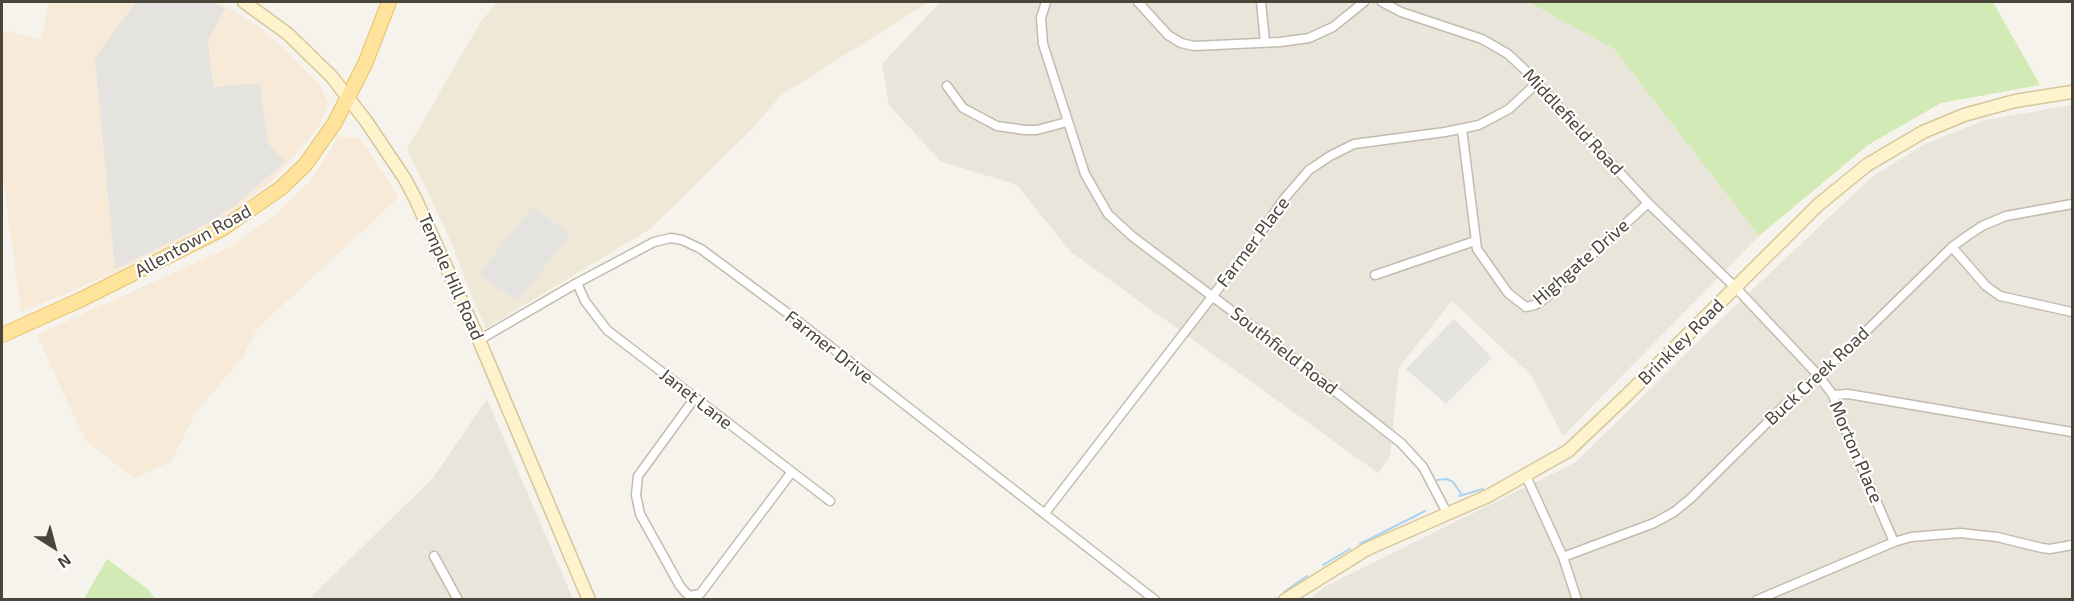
<!DOCTYPE html>
<style>
body{margin:0}
#map{position:relative;width:2074px;height:601px;overflow:hidden;background:#f6f3ec;font-family:"Exo 2",sans-serif}
canvas{display:block}
.frame{position:absolute;inset:0;border:3px solid #4b4439;pointer-events:none}
.north{position:absolute;left:24px;top:517px;width:60px;height:60px;-webkit-text-stroke:4px #fff;paint-order:stroke;rotate:144deg;font-size:16px;font-weight:700;line-height:24px;text-align:center;color:#4b4439}
.north::after{content:'';display:block;margin:auto;width:21px;height:27px;background:#4b4439;clip-path:polygon(50% 0,100% 100%,50% 72%,0 100%)}
</style>
<div id="map">
<canvas width="2074" height="601"></canvas>
<div class="frame"></div>
<div class="north">N</div>
</div>
<script>
const ctx = document.querySelector('canvas').getContext('2d');
ctx.lineJoin = 'round';
function fillPath(path, color) { ctx.fillStyle = color; ctx.fill(path, 'evenodd'); }
const poly = rows => new Path2D(rows.map(r => 'M' + r).join(''));
function trace(path, color, width, dash) { ctx.strokeStyle = color; ctx.lineWidth = width; ctx.lineCap = dash ? 'butt' : 'round'; ctx.setLineDash(dash || []); ctx.stroke(path); }
function write(font, color, halo, rows, align = 'center') {
  ctx.font = font + ' "Exo 2",sans-serif'; ctx.lineWidth = 4.5; ctx.setLineDash([]); ctx.textBaseline = 'middle'; ctx.strokeStyle = halo; ctx.fillStyle = color; for (const [text, x, y, turn = 0] of rows) {
    ctx.save(); ctx.translate(x, y); ctx.rotate((+turn || 0) * Math.PI / 180); ctx.textAlign = isNaN(turn) ? turn : align; if (halo) ctx.strokeText(text, 0, 0); ctx.fillText(text, 0, 0); ctx.restore();
  }
}
fillPath(poly([
 [940,2,1528,2,1614,49,1759,236,1563,436,1531,375,1452,301,1399,367,1390,456,1378,473,1071,252,1017,185,940,161,889,105,882,64],
 [2072,105,2072,599,2018,600,2007,598,2006,600,1308,600,1326,586,1576,462,1717,323,1873,176,1927,143,1985,120],
 [487,399,573,599,308,600,433,478]
]), '#eae5da');
fillPath(poly([
 [49,2,219,2,263,30,318,82,328,103,319,127,271,182,224,218,105,277,21,312,2,170,2,30,41,40],
 [339,136,360,139,399,197,257,329,242,358,195,414,171,462,134,478,85,440,37,335,228,248,272,218,311,180]
]), '#f7ead8');
fillPath(poly([
 [497,2,929,2,781,95,751,130,650,229,486,328,474,302,448,235,407,149,480,23]
]), '#efe8d6');
fillPath(poly([
 [1528,2,1993,2,2040,85,1941,103,1868,145,1759,236,1614,49],
 [107,559,149,590,155,599,84,599]
]), '#d2eab5');
fillPath(poly([
 [136,2,213,2,225,9,208,40,213,87,260,83,268,143,285,162,233,207,199,228,115,269,95,58],
 [533,206,570,235,517,301,479,274],
 [1454,319,1492,358,1446,404,1406,369]
]), '#e5e3e0');
trace(poly([
 [1437,480,1447,479,1453,482,1462,495],
 [1459,496,1483,489],
 [1360,544,1425,511],
 [1323,565,1350,549],
 [1284,592,1307,576],
 [1274,600,1276,598]
]), '#a9d4f2', 2);
const minor = poly([
 [1046,2,1041,18,1043,44,1085,174,1108,214,1133,237,1260,332,1401,443,1423,467,1447,513],
 [1138,2,1168,35,1181,43,1194,46,1280,42,1309,38,1333,27,1364,2],
 [1261,2,1265,42],
 [1382,2,1401,12,1482,39,1508,54,1524,69,1648,203,1736,288,1818,375,1833,395,1841,419,1894,542],
 [947,86,963,108,997,126,1025,130,1037,130,1067,122],
 [1462,129,1477,249,1508,293,1526,307,1535,305,1543,300,1648,203],
 [1952,247,1986,286,2000,296,2072,312],
 [1375,275,1475,241],
 [577,283,585,301,607,330,830,501],
 [479,340,577,283,654,242,671,238,682,240,701,249,790,315,1155,600],
 [1833,395,1848,394,2072,432],
 [694,399,638,476,636,495,640,514,680,586,686,593,690,596,700,594,791,473],
 [1526,476,1563,557,1577,600],
 [1045,513,1252,245,1284,199,1309,170,1330,156,1354,144,1445,132,1479,125,1509,109,1537,83],
 [434,556,458,600],
 [1563,557,1654,523,1674,512,1690,499,1785,405,1852,345,1952,247,1967,236,1982,226,2006,216,2072,204],
 [1757,600,1894,542,1911,537,1960,533,1997,537,2042,548,2050,549,2072,545]
]);
const secondary = poly([
 [244,2,288,34,332,77,366,121,405,179,416,200,479,340,589,600],
 [1285,600,1367,549,1488,496,1568,451,1626,396,1818,205,1867,165,1923,132,1964,115,2015,101,2072,92]
]);
const primary = poly([
 [2,335,80,300,222,229,281,188,305,165,334,124,365,64,389,2]
]);
trace(minor, '#c2bbae', 11);
trace(secondary, '#d6c79b', 15);
trace(primary, '#e6c16a', 16);
trace(minor, '#fff', 8);
trace(secondary, '#fff3cd', 12);
trace(primary, '#ffe39c', 14);
write('18px', '#4b4439', '#fff', [
 ["Middlefield Road",1573,122,47],
 ["Allentown Road",193,241,-29],
 ["Farmer Place",1253,242,-53],
 ["Highgate Drive",1581,262,-41],
 ["Temple Hill Road",451,277,66],
 ["Brinkley Road",1681,342,-45],
 ["Farmer Drive",829,347,38],
 ["Southfield Road",1284,351,38],
 ["Buck Creek Road",1817,376,-43],
 ["Janet Lane",696,399,38],
 ["Morton Place",1856,452,67]
]);
</script>
